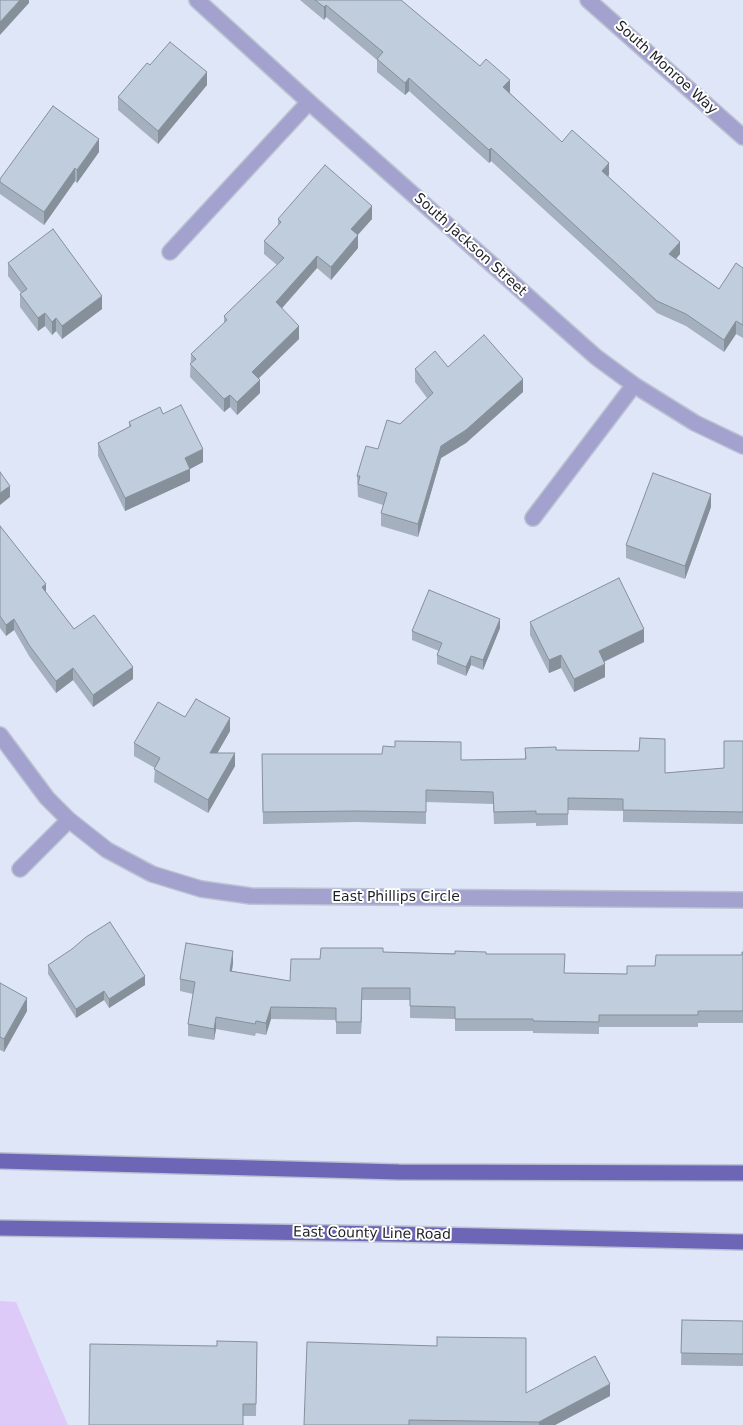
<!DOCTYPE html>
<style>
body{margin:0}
canvas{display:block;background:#dee6f7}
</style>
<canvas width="743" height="1425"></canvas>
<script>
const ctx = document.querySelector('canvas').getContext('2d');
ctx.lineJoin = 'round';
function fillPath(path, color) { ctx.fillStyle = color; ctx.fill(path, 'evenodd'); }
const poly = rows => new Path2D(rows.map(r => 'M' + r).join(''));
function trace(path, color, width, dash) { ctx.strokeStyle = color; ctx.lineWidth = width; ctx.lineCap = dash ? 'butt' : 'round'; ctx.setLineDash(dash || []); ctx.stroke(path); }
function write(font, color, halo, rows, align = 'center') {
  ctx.font = font + ' "DejaVu Sans",sans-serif'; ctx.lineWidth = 4; ctx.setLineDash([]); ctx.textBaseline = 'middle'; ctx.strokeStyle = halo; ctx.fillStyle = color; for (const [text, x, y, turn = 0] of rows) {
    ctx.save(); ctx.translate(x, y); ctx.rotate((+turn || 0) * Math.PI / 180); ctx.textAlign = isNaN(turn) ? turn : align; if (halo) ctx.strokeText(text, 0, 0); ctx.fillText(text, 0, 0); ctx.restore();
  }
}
fillPath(poly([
 [0,1301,16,1302,68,1425,0,1425]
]), '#decaf9');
const minor = poly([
 [197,0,309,102,596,357,634,385,695,423,743,446],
 [588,0,743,137],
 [170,252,309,102],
 [533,518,634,385],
 [0,735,47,798,69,820,107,850,152,874,201,889,251,896,743,900],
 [20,869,69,820]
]);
const major = poly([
 [0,1161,399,1172,743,1173],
 [0,1228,392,1234,743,1242]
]);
trace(minor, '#bbc2d1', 18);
trace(major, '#bbc2d1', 18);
trace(minor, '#a3a2ce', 15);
trace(major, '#6d66b6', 15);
fillPath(poly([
 [300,0,401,0,510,93,562,142,609,175,608,176,680,254,676,259,719,289,743,268,743,338,736,334,724,352,686,326,657,313,491,161,489,163,409,91,405,95,377,72,377,60,326,17,324,20],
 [150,65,207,85,158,144,118,110,118,97],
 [99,152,77,183,75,181,44,225,0,194,0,179],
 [278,219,372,219,358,235,358,248,331,280,317,268,282,308,299,339,258,378,260,393,237,415,230,407,224,412,190,377,191,354,224,323,224,316,277,265,264,254,264,241,278,226],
 [8,263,102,309,62,339,56,331,52,335,45,326,38,331,20,307,20,294,21,293,8,276],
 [448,367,523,392,466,443,441,458,418,537,381,526,381,513,383,505,358,497,357,476,400,424,427,398,415,382,415,369],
 [163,414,203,462,190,469,190,481,125,511,98,456,98,443,129,427,129,422],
 [711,507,685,579,626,558,626,545],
 [0,526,46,592,74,629,133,679,93,707,73,680,56,693,29,656,14,630,6,636,0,628],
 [530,622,644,642,604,662,605,677,574,692,561,668,549,673,530,635],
 [500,628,483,670,471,665,466,676,437,664,437,655,439,651,412,640,412,631],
 [185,717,230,731,217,753,235,766,208,813,154,782,155,768,134,756,134,743],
 [743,741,743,824,623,822,623,811,568,810,568,825,536,826,536,823,494,824,493,804,426,802,426,824,357,822,263,824,262,754,461,760,525,759,525,748,556,750,665,773,724,768],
 [383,952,486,954,564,973,627,974,655,966,742,955,743,952,743,1023,698,1023,698,1027,599,1027,599,1034,533,1033,533,1031,455,1031,455,1019,410,1018,410,1000,362,1000,361,1034,336,1034,336,1020,271,1019,266,1035,256,1033,255,1036,216,1029,214,1040,188,1036,188,1024,193,994,180,991,180,979,233,963,232,971,290,981,320,959],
 [48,965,145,985,109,1008,104,1000,76,1018,48,974],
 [0,983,27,1011,4,1052,0,1050],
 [682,1320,743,1321,743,1366,681,1365],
 [257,1342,256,1416,243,1416,217,1346],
 [526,1393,610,1396,555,1425,304,1425]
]), '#a4b0bd');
fillPath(poly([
 [20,0,29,0,29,3,0,35,0,22],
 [326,5,326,17,324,20,324,7],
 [207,72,207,85,158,144,158,131],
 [409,78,409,91,405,95,405,83],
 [510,80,510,93,503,99,503,87],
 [99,139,99,152,77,183,77,170],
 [491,148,491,161,489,163,489,150],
 [609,163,609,175,602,183,602,171],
 [75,168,75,181,44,225,44,212],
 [372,206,372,219,351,242,351,229],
 [358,235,358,248,331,280,331,267],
 [680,242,680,254,669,267,669,254],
 [317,256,317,268,276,315,276,302],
 [102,296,102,309,62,339,62,326],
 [45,313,45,326,38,331,38,318],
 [56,318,56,331,52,335,52,322],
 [736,321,736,334,724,352,724,340],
 [299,326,299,339,252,385,252,372],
 [523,379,523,392,466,443,441,458,418,537,418,524,441,446],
 [260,380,260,393,237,415,237,402],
 [230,395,230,407,224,412,224,399],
 [203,449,203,462,190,469,190,481,125,511,125,498,185,458],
 [10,486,10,497,0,505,0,493],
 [711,494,711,507,685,579,685,566],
 [46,584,46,596,42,587],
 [14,619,14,630,6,636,6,625],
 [500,619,500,628,483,670,483,660],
 [644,629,644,642,599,664,599,651],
 [561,655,561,668,549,673,549,660],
 [471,656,471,665,466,676,466,667],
 [605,664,605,677,574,692,574,679],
 [133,667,133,679,93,707,93,695],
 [73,668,73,680,56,693,56,681],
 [230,718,230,731,210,766,210,753],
 [235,753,235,766,208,813,208,800],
 [233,951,233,963,230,983,230,971],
 [145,976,145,985,109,1008,109,999],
 [362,988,362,1000,361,1034,361,1022],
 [104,991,104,1000,76,1018,76,1009],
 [27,998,27,1011,4,1052,4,1039],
 [271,1007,271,1019,266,1035,266,1023],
 [216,1017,216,1029,214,1040,214,1029],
 [610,1384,610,1396,555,1425,539,1425,539,1422]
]), '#86909a');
const building = poly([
 [0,0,20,0,0,22,0,0],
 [315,0,401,0,480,66,486,59,510,80,503,87,562,142,572,130,609,163,602,171,680,242,669,254,719,289,736,263,743,268,743,325,736,321,724,340,686,314,657,301,491,148,489,150,409,78,405,83,377,59,383,52,326,5,324,7,315,0],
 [170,42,207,72,158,131,118,97,147,63,150,65,170,42],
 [53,106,99,139,77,170,75,168,44,212,0,182,0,179,53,106],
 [325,165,372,206,351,229,358,235,331,267,317,256,276,302,299,326,252,372,260,380,237,402,230,395,224,399,190,364,196,359,191,354,227,320,224,316,284,258,264,241,281,222,278,219,325,165],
 [53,229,102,296,62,326,56,318,52,322,45,313,38,318,20,294,27,289,8,263,53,229],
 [484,335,523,379,466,430,441,446,418,524,381,513,387,493,358,484,360,476,357,476,366,446,378,449,387,420,400,424,433,393,415,369,435,351,448,367,484,335],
 [181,405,203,449,185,458,190,469,125,498,98,443,131,426,129,422,160,407,163,414,181,405],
 [0,472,10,486,0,493,0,472],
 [653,473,711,494,685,566,626,545,653,473],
 [0,526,46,584,42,587,74,629,94,615,133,667,93,695,73,668,56,681,29,645,14,619,6,625,0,616,0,526],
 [619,578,644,629,599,651,605,664,574,679,561,655,549,660,530,622,619,578],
 [429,590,500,619,483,660,471,656,466,667,437,655,442,643,412,631,429,590],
 [196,699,230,718,210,753,235,753,208,800,154,769,160,758,134,743,158,702,185,717,196,699],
 [640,738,665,739,665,773,724,768,724,741,743,741,743,812,623,810,623,799,568,798,568,814,536,814,536,811,494,812,493,792,426,790,426,812,357,811,263,812,262,754,382,754,383,746,395,747,395,741,461,742,461,760,526,759,525,748,556,747,556,750,639,751,640,738],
 [110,922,145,976,109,999,104,991,76,1009,48,965,72,949,86,937,110,922],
 [186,943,233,951,230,971,290,981,291,959,320,959,321,948,383,948,383,952,455,954,455,951,486,952,486,954,565,954,564,973,627,974,627,966,655,966,656,955,742,955,742,952,743,952,743,1011,698,1011,698,1015,599,1015,599,1022,533,1021,533,1019,455,1019,455,1007,410,1006,410,988,362,988,361,1022,336,1022,336,1008,271,1007,266,1023,256,1021,255,1024,216,1017,214,1029,188,1024,195,982,180,979,186,943],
 [0,983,27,998,4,1039,0,1037,0,983],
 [682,1320,743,1321,743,1354,681,1353,682,1320],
 [437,1337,526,1338,526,1393,595,1356,610,1384,539,1422,409,1420,409,1425,304,1425,307,1342,437,1346,437,1337],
 [217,1341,257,1342,256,1404,243,1404,243,1425,89,1425,90,1344,217,1346,217,1341]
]);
fillPath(building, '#bfcddc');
trace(building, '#86909a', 1);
write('14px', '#1e2026', '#fff', [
 ["South Monroe Way",666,68,42],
 ["South Jackson Street",470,245,42],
 ["East Phillips Circle",396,897],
 ["East County Line Road",372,1234,1]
]);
</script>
